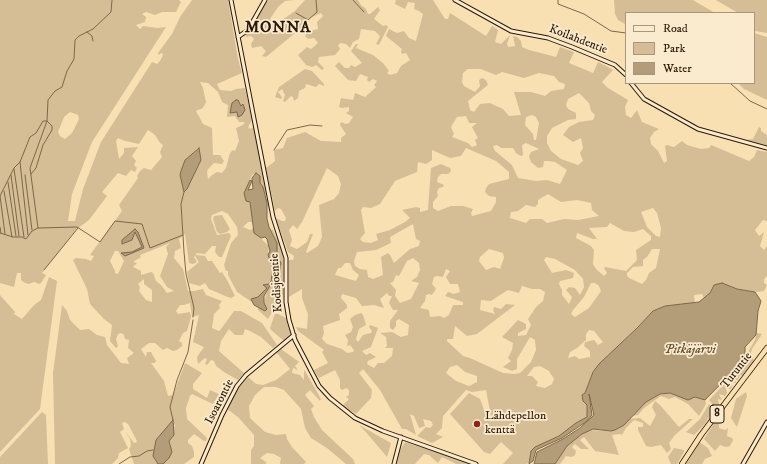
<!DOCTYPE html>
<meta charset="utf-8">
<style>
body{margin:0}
#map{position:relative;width:767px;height:464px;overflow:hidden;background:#f8e0b3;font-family:"IM FELL DW Pica",serif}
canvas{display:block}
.legend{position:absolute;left:625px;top:12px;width:130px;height:72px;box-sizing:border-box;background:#faebce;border:1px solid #a8967e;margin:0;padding:5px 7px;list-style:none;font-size:12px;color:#2c1705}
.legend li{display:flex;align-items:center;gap:8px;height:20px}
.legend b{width:20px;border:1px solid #a8967e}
</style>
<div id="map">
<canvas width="767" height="464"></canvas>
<ul class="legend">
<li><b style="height:5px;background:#faebce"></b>Road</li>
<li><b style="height:11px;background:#d5be95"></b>Park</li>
<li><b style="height:11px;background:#b39c78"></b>Water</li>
</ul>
</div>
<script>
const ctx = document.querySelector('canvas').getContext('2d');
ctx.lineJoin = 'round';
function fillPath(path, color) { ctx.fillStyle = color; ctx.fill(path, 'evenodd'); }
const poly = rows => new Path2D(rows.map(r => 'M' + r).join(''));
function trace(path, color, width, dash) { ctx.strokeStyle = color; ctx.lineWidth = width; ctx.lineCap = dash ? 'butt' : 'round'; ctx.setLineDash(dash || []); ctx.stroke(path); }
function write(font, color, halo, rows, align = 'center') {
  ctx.font = font + ' "IM FELL DW Pica",serif'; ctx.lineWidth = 3.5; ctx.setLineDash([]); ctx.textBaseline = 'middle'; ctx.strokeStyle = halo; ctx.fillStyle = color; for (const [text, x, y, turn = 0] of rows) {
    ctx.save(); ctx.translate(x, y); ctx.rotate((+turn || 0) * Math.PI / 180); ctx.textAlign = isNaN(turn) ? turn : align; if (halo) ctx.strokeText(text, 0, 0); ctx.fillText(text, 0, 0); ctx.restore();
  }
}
fillPath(poly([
 [0,0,179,0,181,2,176,12,162,12,155,15,146,12,142,14,146,17,145,22,136,25,140,29,143,26,157,28,166,27,92,142,72,194,68,221,75,221,83,189,101,142,152,62,157,64,160,61,163,55,162,53,158,55,158,53,172,34,180,17,192,0,228,0,238,59,242,73,217,84,220,90,231,91,236,89,245,88,252,120,248,127,250,129,254,127,254,129,266,194,264,194,263,187,260,183,260,176,256,173,252,175,244,193,250,202,253,222,248,222,243,227,250,230,254,228,255,233,269,246,268,255,273,273,269,284,263,287,267,287,267,288,258,297,251,299,252,302,237,292,228,275,228,271,226,271,224,265,231,243,238,235,237,227,228,214,222,211,212,215,211,219,217,235,229,233,231,236,222,257,219,257,215,252,216,246,212,246,205,254,197,253,194,257,197,262,193,264,189,263,185,234,179,239,181,248,175,251,174,258,183,269,188,291,194,291,203,289,206,295,222,301,219,305,220,308,214,314,212,328,219,331,221,329,234,311,241,311,262,323,277,345,273,348,261,337,248,330,245,329,243,335,235,335,229,329,221,341,219,351,244,373,238,380,224,372,216,366,214,361,211,360,207,365,205,364,207,359,205,358,198,364,197,357,204,347,193,342,199,315,192,317,190,303,184,305,180,305,176,311,178,314,190,312,191,317,187,331,183,333,179,341,182,343,182,346,177,350,173,351,167,348,163,350,155,343,149,343,141,349,146,357,147,352,151,352,156,361,155,363,151,363,164,381,168,396,173,395,185,363,202,373,193,384,193,389,207,398,210,390,219,394,213,404,192,394,190,396,186,408,187,419,207,438,206,441,204,441,194,434,188,440,188,443,192,446,194,452,194,457,184,464,163,464,171,445,169,441,174,430,175,424,156,440,154,459,158,464,134,464,129,449,131,446,130,439,125,431,134,443,137,442,136,439,128,424,125,422,122,423,124,429,120,432,128,448,119,453,118,458,112,464,55,464,53,373,62,305,67,311,70,320,80,330,89,329,97,335,105,337,107,345,121,363,129,364,127,358,134,353,128,348,129,340,125,339,124,335,121,333,118,334,116,339,118,346,116,348,110,341,112,325,104,319,90,304,87,289,73,260,76,258,86,259,91,261,94,256,90,255,122,211,119,205,138,178,137,176,140,171,144,168,151,170,162,157,160,152,163,145,160,143,155,135,148,130,139,144,125,141,118,138,116,141,119,159,124,153,124,148,138,147,132,156,136,161,134,165,137,168,135,172,131,170,126,176,118,173,102,192,107,196,89,220,77,229,42,273,46,275,41,283,39,284,34,282,29,284,25,283,21,280,21,273,17,273,14,287,0,283],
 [200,82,208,83,218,92,222,102,228,105,227,117,235,116,239,122,245,122,243,125,236,128,239,141,235,151,233,150,230,153,226,168,222,173,217,172,212,175,208,179,207,171,210,167,214,163,222,164,224,161,220,155,213,155,212,128,203,124,196,111,203,108,206,102,203,88],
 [70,112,78,115,79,119,72,133,65,139,60,136,58,132,64,117],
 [198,148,201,160,190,181,182,184,180,175,185,160],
 [170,243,166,247,168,254,160,276,167,287,174,291,167,293,161,285,156,281,153,273,151,272,141,275,141,271,133,267,137,263,133,262,141,257,140,255],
 [115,251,118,251,124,261,118,274,115,273,115,271,110,261],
 [144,279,144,284,152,290,152,302,146,300,139,291,140,287,138,284],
 [269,0,294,0,285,1,278,7,270,19,275,25,295,11,305,0,358,0,361,5,366,9,368,14,370,14,378,7,380,10,374,19,383,26,386,25,388,27,379,45,376,44,380,36,375,31,361,29,359,39,353,42,350,48,346,44,341,43,338,45,340,49,335,55,319,57,318,62,324,68,322,70,316,65,312,67,306,65,298,55,307,47,311,49,318,43,314,38,308,39,305,36,309,31,318,29,317,22,323,16,321,13,310,18,306,22,304,28,306,31,304,32,300,29,266,57,262,56,266,51,261,46,252,48,251,44,254,39,251,36,246,37,246,34,264,5],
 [396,0,433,0,445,19,448,19,450,13,486,36,492,26,498,30,495,42,501,44,510,35,507,44,508,47,515,46,513,36,517,37,521,41,522,47,529,50,556,57,560,47,574,52,569,63,593,73,598,62,606,66,613,70,602,82,608,88,628,100,625,107,626,115,631,118,637,110,642,122,659,129,654,132,650,138,651,144,658,151,664,163,667,161,665,146,667,145,674,147,682,141,687,145,701,149,709,148,711,145,749,161,754,157,757,150,767,152,767,221,763,220,755,230,759,236,764,232,760,246,764,250,767,246,767,227,767,276,764,279,764,283,767,285,764,291,757,292,737,289,727,285,712,287,710,293,704,298,702,294,694,295,695,304,665,306,653,311,593,372,585,393,582,395,587,405,587,417,559,436,535,447,529,463,526,464,503,464,513,453,501,442,490,454,484,452,450,414,469,393,480,399,486,415,492,422,486,390,472,392,466,390,443,416,442,428,436,434,443,437,432,443,417,436,426,427,430,428,433,425,431,421,423,419,425,426,419,428,414,416,410,414,416,435,406,429,402,429,380,390,363,369,359,373,372,390,371,398,356,414,342,406,349,399,346,397,349,395,349,390,346,388,342,390,340,388,340,380,335,370,319,378,314,370,328,363,322,352,324,350,298,331,296,327,307,329,308,314,302,298,302,289,289,297,289,260,293,260,294,256,288,252,277,222,276,218,282,221,285,221,286,218,281,209,278,208,275,211,266,168,275,161,274,150,283,148,287,138,305,132,321,141,341,142,341,138,346,134,340,125,341,122,346,124,349,123,353,117,346,113,349,111,349,107,342,108,339,107,341,98,353,100,355,93,365,97,374,89,376,87,374,85,377,81,373,79,369,82,367,80,368,77,360,74,356,81,348,80,335,66,339,62,345,68,349,68,351,65,355,67,362,63,351,51,356,44,358,44,356,48,373,55,383,63,389,71,387,73,390,75,397,73,401,66,410,60,406,53,402,54,401,52,402,49,386,36,389,29,397,33,404,31,409,38,416,41,423,14,419,11,414,9,415,3,408,2,405,9,395,4],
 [468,69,481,69,496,75,502,72,524,78,539,73,554,76,559,82,565,84,564,89,551,91,545,96,531,92,514,92,521,115,509,116,503,109,490,103,480,104,474,112,470,110,468,101,488,85,486,80,482,78,479,80,480,86,475,92,464,86,462,82,463,73],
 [579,93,589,103,591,111,595,115,593,120,579,122,569,127,563,135,573,142,581,138,583,148,580,153,583,161,578,165,561,159,551,151,547,143,547,136,552,128,568,120,576,119,576,113,568,109,566,105,568,99],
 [532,115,536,117,539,123,536,140,534,140,533,134,525,125,526,117],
 [466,116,469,123,477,123,472,127,478,138,475,140,477,145,472,147,468,143,452,137,454,134,451,127,457,117],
 [526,143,539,149,531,152,529,156,531,162,538,168,543,167,544,161,549,161,555,162,567,170,560,184,547,180,536,181,518,178,512,165,495,151,493,146,497,145,501,148,513,148,516,153,521,156,523,155,522,145],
 [466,148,496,161,509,172,509,179,489,184,486,188,485,192,489,196,496,197,496,202,491,211,472,216,471,213,473,209,463,206,451,206,438,211,433,208,433,202,438,196,437,192,439,188,443,187,444,185,437,182,438,177,441,174,448,174,451,171,450,168,441,164,431,168,428,210,420,212,420,208,416,207,402,210,410,218,405,222,390,230,376,234,378,240,371,243,363,242,360,239,365,233,361,210,363,207,371,208,380,204,395,181,417,172,418,162,426,164,432,160,432,150,450,158,461,156],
 [327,168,338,176,341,184,339,193,334,199,319,205,322,237,318,246,307,253,306,252,313,234,310,234,307,242,297,249,290,246,292,240,289,230,293,225,297,229,302,222],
 [548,194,561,202,577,200,591,203,592,210,599,216,578,220,564,219,547,223,542,219,530,219,526,223,510,218,511,212,518,211,526,205,535,207,538,204,538,200],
 [653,208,657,213,661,228,660,237,656,236,647,227,641,212],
 [610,223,624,231,634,232,643,229,651,236,651,240,636,250,637,260,626,271,605,267,604,268,607,273,604,276,596,269,593,264,594,250,591,246,576,238,577,233,593,239,597,239,589,228,607,227],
 [413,224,416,239,420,241,419,246,410,249,394,263,390,255,388,253,381,257,383,275,373,279,368,277,367,270,360,269,355,266,354,261,357,252,376,250,391,243,390,237],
 [489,249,503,253,504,258,500,269,494,267,486,270,479,261,480,257],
 [652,249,660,249,656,268,649,273,646,280,642,284,629,278,627,276,627,273,633,267,643,266,643,260,647,257],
 [546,257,555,259,575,270,583,279,584,287,580,295,575,288,569,287,566,290,572,297,569,304,562,295,562,290,559,284,560,281,573,278,574,273,566,270,552,273,544,260],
 [413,258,419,263,420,270,417,277,411,281,419,283,411,299,400,303,395,296,396,290,390,283,393,282,396,275,399,276,407,261],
 [345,263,350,263,353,270,359,275,356,281,335,275,338,268,341,268],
 [446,269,450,271,446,277,450,284,458,284,460,292,454,294,448,292,445,296,463,302,463,305,453,305,449,315,444,318,440,316,430,317,429,310,420,308,425,301,426,295,429,294,432,295,436,289,432,284,434,277,437,276,443,277],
 [591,283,595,283,599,286,601,291,589,308,575,317,571,314,573,310,584,297],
 [522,286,532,289,540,289,545,292,543,301,536,307,528,319,531,325,526,335,518,336,518,333,526,329,526,324,518,320,502,337,513,343,512,350,508,358,511,361,503,367,512,371,517,369,517,359,530,337,535,340,536,350,531,362,520,373,515,374,503,373,470,358,463,356,447,341,447,339,453,339,455,326,467,336,477,334,515,305,506,304,501,309,494,307,493,310,495,314,480,310,481,300,491,301,508,290,519,293],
 [387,293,389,296,392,296,389,303,393,310,398,310,390,321,390,328,393,330,396,326,396,321,399,319,409,325,408,335,401,337,392,332,380,333,386,337,387,346,385,348,393,348,392,356,384,363,378,363,374,368,367,364,368,361,376,357,370,353,366,355,362,351,371,347,378,328,370,325,369,327,372,331,371,333,363,335,358,342,356,339,359,329,366,325,363,315,361,313,355,315,350,319,353,327,351,332,345,335,348,340,347,346,350,345,354,350,353,352,347,353,342,349,327,344,322,339,324,333,323,326,340,320,339,314,347,308,347,305,341,298,342,294,356,298,362,306,374,305,384,308,380,299],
 [589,330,594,331,603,342,598,345,594,340,585,342,584,346,590,351,590,357,579,359,575,356,568,358,570,352,577,348,586,340,586,334],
 [457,365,465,372,477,376,477,382,469,386,456,381,446,373,450,367],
 [540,366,549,371,554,379,552,384,545,388,536,386,538,382,532,376,527,376,534,367],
 [614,0,693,0,715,13,626,13,625,24,618,20,615,14],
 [716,0,767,0,767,33,755,31,754,13,738,13],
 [754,33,767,37,767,100,744,89,738,83,754,83],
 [305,69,312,71,324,84,324,86,319,84,316,87,306,84,305,88,299,91,298,98,294,101,293,97,291,96,285,102,283,101,285,95,282,89,278,92,282,97,281,99,275,97,279,87],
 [759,127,761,128,761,131,767,135,767,146,745,140,753,139],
 [222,215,230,229,227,232,220,234,217,232,213,219,214,216],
 [271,229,273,230,283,252,283,294,268,319,258,310,258,307,263,309,267,291,275,277,280,277,281,263,277,261,277,243],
 [196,255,205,256,208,261,212,261,220,273,222,272,227,280,235,296,231,298,225,296,209,289,205,283,200,286,189,283,187,272,199,262,195,256],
 [49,277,57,281,40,409,0,452,0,295,15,312,14,314,22,319,34,305,41,300],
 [275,314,278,314,288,319,292,333,284,341,271,330,270,328],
 [757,333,762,334,752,349,751,353,754,361,746,373,743,376,740,375,738,380,735,380,736,383,730,382,732,386,731,389,726,389,727,393,725,396,719,394,722,400,718,399,719,404,718,407,715,407,709,400,749,358,749,350,755,340],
 [279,349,281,349,299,362,295,366,298,370,293,368,292,373,300,375,304,380,304,370,305,371,321,399,320,401,310,390,305,395,314,406,311,409,314,417,322,430,353,459,355,464,346,464,327,448,311,438,305,428,301,409,284,390,276,387,264,387,255,395,249,406,250,418,265,432,276,435,286,434,287,439,292,447,306,462,304,464,280,464,281,458,274,454,267,453,260,458,266,462,266,464,251,464,251,450,254,446,254,435,239,418,226,408,241,383,247,376,256,384,263,385,276,380,290,369,277,353],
 [746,392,747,396,737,427,731,418,736,399],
 [670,393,690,399,695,397,705,400,706,404,699,416,688,404,675,397,669,399,661,396,644,408,638,415,632,416,646,402,660,394],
 [655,401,660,405,679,427,689,419,693,419,675,435,669,443,671,449,667,453,661,445,651,447,646,446,638,430,638,427,643,427,643,423,634,420,626,428,622,435,620,434,612,435,619,455,595,451,584,437,580,440,589,449,581,449,575,444,572,447,576,451,575,455,572,457,566,456,560,464,555,464,567,446,588,430,611,431,624,425,629,419,640,418,650,426,656,415,652,407],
 [709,404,714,410,705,424,694,435,686,432,700,419],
 [42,412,46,415,48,464,0,464,0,457],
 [718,417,725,422,719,424,719,428,725,430,728,428,727,436,732,438,733,440,730,446,726,447,720,445,715,451,704,439],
 [359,425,391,443,387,457,365,431],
 [698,441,708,448,712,456,705,459,702,464,685,464],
 [405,442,433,451,468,464,456,464,442,457,438,463,429,455,424,454,415,464,396,464,398,453],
 [674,448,684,450,684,452,677,464,671,464,668,457]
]), '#d5be95');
const water = poly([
 [236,100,238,100,241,106,243,104,245,110,242,115,238,117,237,112,230,113,232,103,236,100],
 [199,148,201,160,187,189,184,192,180,175,181,171,185,160,199,148],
 [256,173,260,176,260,183,263,187,267,203,267,219,269,227,277,243,277,261,280,261,281,263,279,277,275,277,264,296,264,303,267,309,265,311,254,305,251,299,258,297,267,288,263,285,269,284,271,281,273,269,268,255,270,251,267,239,265,237,261,238,254,233,250,202,246,201,244,193,250,180,252,181,248,190,253,189,252,178,256,173],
 [135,229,138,232,144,248,125,256,121,253,132,252,142,247,135,232,132,240,122,244,122,240,135,229],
 [722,283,737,289,755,292,761,301,758,311,756,335,745,347,745,359,707,398,705,400,695,397,688,400,670,393,660,394,646,402,624,425,615,430,611,431,593,429,582,434,567,446,555,464,534,464,537,452,563,439,580,428,594,415,589,394,592,415,587,421,562,438,536,450,533,461,529,464,531,451,535,447,559,436,576,423,587,417,587,405,583,401,582,395,585,393,593,372,599,364,637,328,653,311,665,306,699,302,710,293,714,285,722,283],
 [173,420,174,435,169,441,172,452,169,458,163,464,158,464,153,456,156,440,173,420]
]);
fillPath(water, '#b39c78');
trace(water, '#7d674a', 1);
trace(poly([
 [353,0,364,12],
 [558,0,558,4,584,14,611,31,626,33],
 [296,13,308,20,317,12,316,0],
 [87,32,92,36,93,41],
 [730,83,750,101,767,109],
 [274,150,287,130,310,125,322,126],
 [20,162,28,235],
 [14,169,24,237],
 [11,175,19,236],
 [25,175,32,230],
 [8,182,16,236],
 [4,191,12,237],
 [184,192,181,204,184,252,186,274,194,308,193,317],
 [0,196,14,168,20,162,30,137,36,133,43,121,47,121,52,126,52,130,43,145,36,168,31,174],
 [0,196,5,234],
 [0,227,1,233],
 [38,228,30,168,47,121,48,100,55,91,62,87,67,71,74,59,75,40,79,36,93,29,111,12,112,0],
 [0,233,13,237,22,237,26,239,32,231,38,228,77,227,100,242,115,221,142,224,150,248,183,235],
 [44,270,78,228],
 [173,420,170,407,177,380,188,352,193,320],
 [119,464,130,457,139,456,147,451,153,450]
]), '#7d674a', 1);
const secondary = poly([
 [231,0,273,217,286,258,286,302,289,320,295,340,308,365,319,386,330,398,355,418,383,431,476,464],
 [455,0,511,31,548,38,572,47,615,65,626,75],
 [238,37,248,30,265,0],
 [631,83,644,99,698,129,767,148],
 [201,464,222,415,237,386,246,375,294,335],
 [394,464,401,437],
 [743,464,767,422]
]);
const highway = poly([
 [682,464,701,435,767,348]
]);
trace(secondary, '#2c1705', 5);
trace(highway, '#2c1705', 6);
trace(secondary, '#faebce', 3);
trace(highway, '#f8e0b3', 4.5);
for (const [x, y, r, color] of [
 [477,424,4,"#8f2418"]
]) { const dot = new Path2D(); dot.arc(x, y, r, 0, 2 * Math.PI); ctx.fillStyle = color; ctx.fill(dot); trace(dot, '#faebce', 1.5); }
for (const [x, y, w] of [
 [717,414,14]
]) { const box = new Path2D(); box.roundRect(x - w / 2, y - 9, w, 18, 3); ctx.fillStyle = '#faebce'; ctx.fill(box); trace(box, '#2c1705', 1); }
write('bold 11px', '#2c1705', null, [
 ["8",717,414]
]);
write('12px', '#2c1705', '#faebce', [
 ["Koilahdentie",578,40,21],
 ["Kodisjoentie",277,283,-94],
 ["Turuntie",737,371,-52],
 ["Isoarontie",220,402,-63]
]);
write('12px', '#2c1705', '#faebce', [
 ["Lähdepellon",485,417],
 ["kenttä",485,431]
], 'left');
write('italic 13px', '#624c33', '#faebce', [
 ["Pitkäjärvi",690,350]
]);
ctx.letterSpacing = '1px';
write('bold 16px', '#2c1705', '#faebce', [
 ["MONNA",278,29]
]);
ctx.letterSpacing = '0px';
</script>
